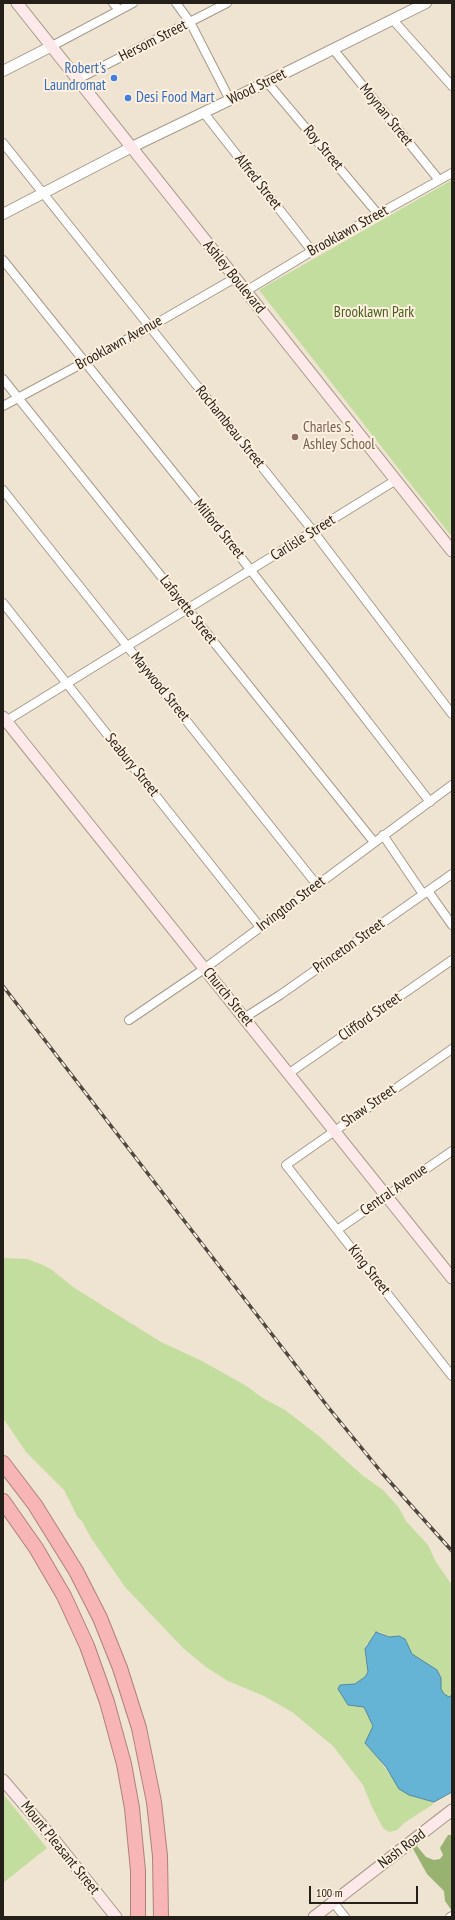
<!DOCTYPE html>
<style>
body{margin:0}
#map{position:relative;width:455px;height:1920px;overflow:hidden;background:#efe3d2;font-family:"PT Sans Narrow",sans-serif}
canvas{display:block}
.frame{position:absolute;inset:0;border:4px solid #241f19;pointer-events:none}
.scale{position:absolute;left:309px;top:1886px;width:109px;height:18px;box-sizing:border-box;border:2px solid #241f19;border-top:0;padding-left:5px;font-size:12px;line-height:14px;white-space:nowrap;color:#241f19;-webkit-text-stroke:3px #fdf0df;paint-order:stroke}
</style>
<div id="map">
<canvas width="455" height="1920"></canvas>
<div class="frame"></div>
<div class="scale">100 m</div>
</div>
<script>
const ctx = document.querySelector('canvas').getContext('2d');
ctx.lineJoin = 'round';
function fillPath(path, color) { ctx.fillStyle = color; ctx.fill(path, 'evenodd'); }
const poly = rows => new Path2D(rows.map(r => 'M' + r).join(''));
function trace(path, color, width, dash) { ctx.strokeStyle = color; ctx.lineWidth = width; ctx.lineCap = dash ? 'butt' : 'round'; ctx.setLineDash(dash || []); ctx.stroke(path); }
function write(font, color, halo, rows, align = 'center') {
  ctx.font = font + ' "PT Sans Narrow",sans-serif'; ctx.lineWidth = 4; ctx.setLineDash([]); ctx.textBaseline = 'middle'; ctx.strokeStyle = halo; ctx.fillStyle = color; for (const [text, x, y, turn = 0] of rows) {
    ctx.save(); ctx.translate(x, y); ctx.rotate((+turn || 0) * Math.PI / 180); ctx.textAlign = isNaN(turn) ? turn : align; if (halo) ctx.strokeText(text, 0, 0); ctx.fillText(text, 0, 0); ctx.restore();
  }
}
fillPath(poly([
 [452,180,452,537,259,290],
 [3,1258,27,1259,43,1265,52,1270,73,1287,161,1342,202,1361,248,1387,261,1397,285,1410,320,1437,362,1475,383,1490,399,1508,406,1521,428,1545,436,1562,452,1585,452,1695,449,1697,444,1694,441,1689,441,1678,412,1654,405,1639,399,1636,389,1637,380,1632,374,1633,370,1642,366,1644,365,1655,368,1673,365,1677,355,1684,340,1685,339,1691,348,1705,364,1706,373,1726,365,1743,375,1754,390,1775,409,1795,434,1802,432,1805,404,1823,397,1830,389,1832,383,1828,372,1807,363,1785,333,1746,292,1712,264,1696,228,1681,206,1667,183,1648,125,1587,91,1538,82,1521,78,1518,64,1490,26,1452,3,1418],
 [3,1794,47,1848,3,1883]
]), '#c3dd9e');
fillPath(poly([
 [448,1835,452,1835,452,1911,445,1901,444,1891,427,1874,412,1847,416,1845,426,1857,434,1860,440,1859,443,1855,440,1848]
]), '#98b272');
const water = poly([
 [376,1632,389,1637,399,1636,405,1639,412,1654,437,1670,441,1678,441,1689,444,1694,449,1697,452,1695,452,1792,434,1802,409,1795,399,1789,386,1767,365,1743,373,1726,364,1707,348,1705,338,1689,340,1685,355,1684,365,1677,368,1672,365,1649,376,1632]
]);
fillPath(water, '#65b4d6');
trace(water, '#52879d', 1);
const minor = poly([
 [113,3,119,10],
 [176,3,190,22,230,100],
 [393,20,452,86],
 [52,46,133,3],
 [333,49,439,180],
 [78,79,227,3],
 [267,82,378,214],
 [204,113,312,251],
 [3,143,313,531,452,714],
 [3,260,215,524,430,802],
 [246,291,312,251,452,173],
 [3,379,374,842],
 [3,406,150,327,235,278],
 [3,490,317,885],
 [3,603,260,927],
 [6,721,396,480],
 [383,835,423,894],
 [428,891,452,925],
 [244,1018,280,995,452,874],
 [129,1020,204,969,452,785],
 [452,1049,286,1165,452,1376],
 [288,1074,452,960],
 [337,1230,452,1151],
 [333,1902,345,1917],
 [450,1917,452,1916]
]);
const tertiary = poly([
 [3,71,52,46],
 [3,214,132,147,267,82,426,3]
]);
const secondary = poly([
 [17,3,452,551],
 [3,717,452,1278],
 [3,1780,52,1837,116,1917],
 [314,1917,452,1810]
]);
const motorway = poly([
 [3,1463,35,1505,76,1571,100,1618,120,1668,139,1728,154,1802,160,1856,161,1917],
 [3,1501,36,1548,64,1596,87,1646,107,1702,124,1764,132,1808,138,1871,138,1917]
]);
trace(minor, '#a69a8a', 10);
trace(tertiary, '#a69a8a', 12);
trace(secondary, '#a69a8a', 13);
trace(motorway, '#ae807e', 16);
trace(minor, '#fff', 8);
trace(tertiary, '#fff', 10);
trace(secondary, '#fde9e9', 11);
trace(motorway, '#f8b5b5', 14);
const rail = poly([
 [3,986,328,1407,382,1473,452,1551]
]);
trace(rail, '#4f4840', 3.5);
trace(rail, '#fdf0df', 2, [6]);
for (const [x, y, r, color] of [
 [114,78,4,"#3f7fe0"],
 [128,98,4,"#3f7fe0"],
 [295,437,4,"#8d6e63"]
]) { const dot = new Path2D(); dot.arc(x, y, r, 0, 2 * Math.PI); ctx.fillStyle = color; ctx.fill(dot); trace(dot, '#fdf0df', 1.5); }
write('15px', '#241f19', '#fdf0df', [
 ["Hersom Street",153,41,-27],
 ["Wood Street",257,87,-26],
 ["Moynan Street",386,115,51],
 ["Roy Street",323,148,50],
 ["Alfred Street",258,182,52],
 ["Brooklawn Street",348,231,-29],
 ["Ashley Boulevard",234,277,51],
 ["Brooklawn Avenue",119,343,-29],
 ["Rochambeau Street",230,427,51],
 ["Milford Street",219,529,51],
 ["Carlisle Street",303,538,-32],
 ["Lafayette Street",188,610,52],
 ["Maywood Street",160,687,51],
 ["Seabury Street",132,765,51],
 ["Irvington Street",291,904,-37],
 ["Princeton Street",349,946,-35],
 ["Church Street",228,997,51],
 ["Clifford Street",370,1017,-35],
 ["Shaw Street",369,1106,-35],
 ["Central Avenue",394,1190,-35],
 ["King Street",369,1270,52],
 ["Mount Pleasant Street",60,1848,51],
 ["Nash Road",402,1849,-37]
]);
write('15px', '#366cbe', '#fdf0df', [
 ["Robert's",106,69],
 ["Laundromat",106,86],
 ["Desi Food Mart",136,98,"left"]
], 'right');
write('15px', '#475f1b', '#fdf0df', [
 ["Brooklawn Park",374,313]
]);
write('15px', '#785e54', '#fdf0df', [
 ["Charles S.",303,428],
 ["Ashley School",303,445]
], 'left');
</script>
